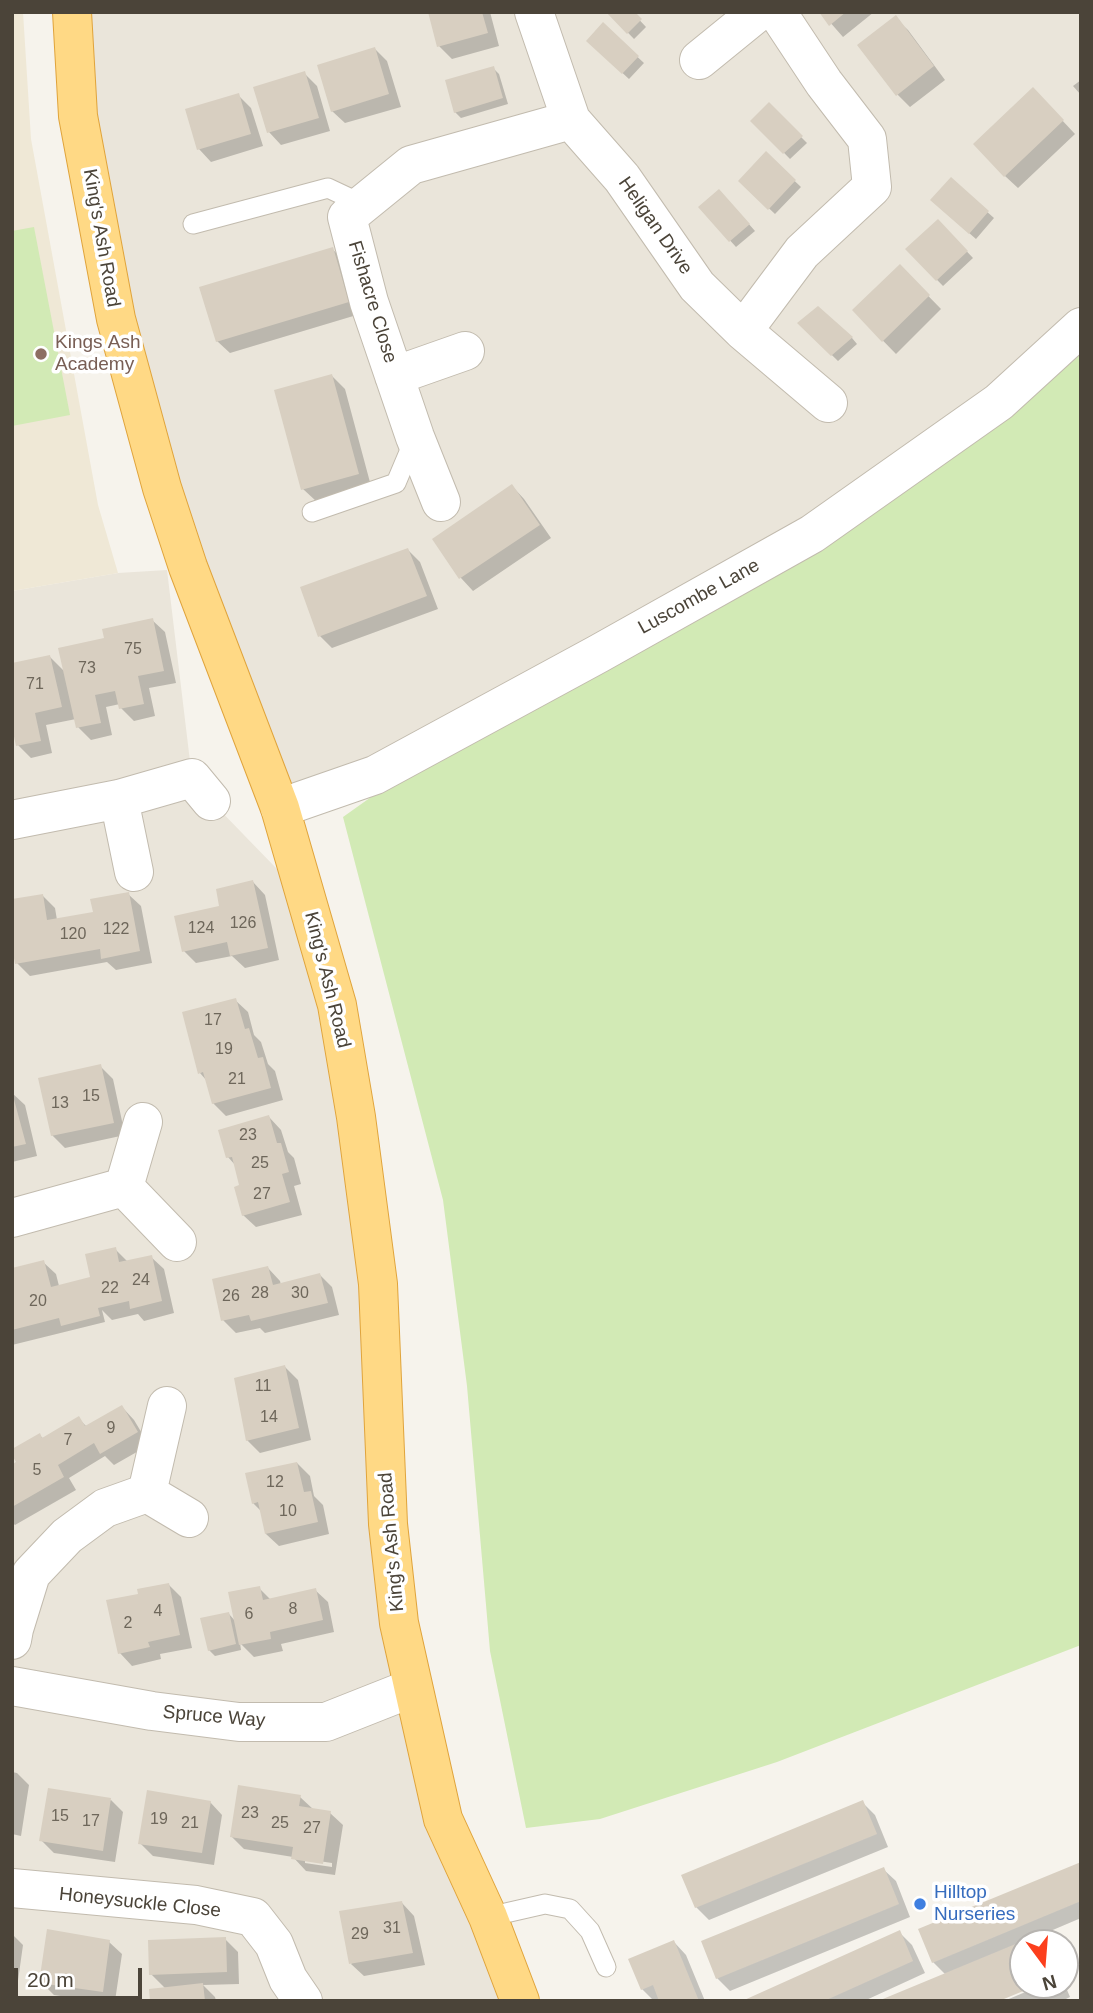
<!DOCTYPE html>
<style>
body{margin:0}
#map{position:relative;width:1093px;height:2013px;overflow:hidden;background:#f6f3ec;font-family:Helvetica,sans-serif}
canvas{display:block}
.frame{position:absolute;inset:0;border:14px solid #4b4439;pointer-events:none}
.north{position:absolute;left:1009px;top:1929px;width:70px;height:70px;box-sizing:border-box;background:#fff;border:2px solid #b7b4b0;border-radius:50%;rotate:164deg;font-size:19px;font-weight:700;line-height:28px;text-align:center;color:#4b4439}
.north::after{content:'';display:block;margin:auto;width:24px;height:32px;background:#fc3f1d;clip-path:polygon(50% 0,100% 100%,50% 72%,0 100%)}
.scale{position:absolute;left:14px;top:1968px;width:128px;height:32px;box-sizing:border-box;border:4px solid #4b4439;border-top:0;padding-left:9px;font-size:21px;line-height:24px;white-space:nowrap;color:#4b4439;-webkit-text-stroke:5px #fff;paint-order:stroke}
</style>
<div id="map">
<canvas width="1093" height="2013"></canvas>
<div class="frame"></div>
<div class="north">N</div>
<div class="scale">20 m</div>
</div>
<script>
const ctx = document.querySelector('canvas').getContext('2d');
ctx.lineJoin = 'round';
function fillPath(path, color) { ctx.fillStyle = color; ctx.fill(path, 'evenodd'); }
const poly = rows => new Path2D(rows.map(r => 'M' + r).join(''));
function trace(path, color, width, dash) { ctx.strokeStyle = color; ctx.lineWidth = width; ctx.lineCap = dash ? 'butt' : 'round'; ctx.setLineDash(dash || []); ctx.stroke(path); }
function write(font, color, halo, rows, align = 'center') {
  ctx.font = font + ' Helvetica,sans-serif'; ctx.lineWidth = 7; ctx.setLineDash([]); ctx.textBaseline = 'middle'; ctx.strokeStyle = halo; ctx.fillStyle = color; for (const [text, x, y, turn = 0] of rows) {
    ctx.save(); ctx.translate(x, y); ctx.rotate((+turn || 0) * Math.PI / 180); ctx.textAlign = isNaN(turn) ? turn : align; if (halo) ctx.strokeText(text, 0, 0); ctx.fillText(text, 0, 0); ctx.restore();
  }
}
fillPath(poly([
 [72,12,1081,12,1081,327,812,534,280,808,162,488],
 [167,570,192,778,211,801,309,902,412,1688,520,2001,12,2001,12,591,118,573]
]), '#eae5da');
fillPath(poly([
 [12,12,23,12,31,139,98,505,118,573,12,591]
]), '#efe8d6');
fillPath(poly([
 [34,227,70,415,12,426,12,231],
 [1081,349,1081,1645,777,1762,600,1819,526,1828,490,1651,467,1386,443,1200,343,817,381,790]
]), '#d2eab5');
fillPath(poly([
 [429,12,490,12,499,46,452,59,439,46],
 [608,12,632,12,646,27,634,39],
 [821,12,874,12,843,37],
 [895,18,908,30,945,80,910,107,897,94],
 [603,25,644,63,629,79,588,41],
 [375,49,387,61,401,107,345,123,332,111],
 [493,68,499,74,508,104,461,118,455,112],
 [304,73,317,86,330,131,281,145,269,132],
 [1081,80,1081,95,1073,86],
 [238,95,251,108,263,146,211,162,199,149],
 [1045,102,1075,134,1018,188,1005,176],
 [769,105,807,143,790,159,753,121],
 [766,154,801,187,775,214,740,181],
 [951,180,994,218,976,239,938,206],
 [725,197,755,231,736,247,700,207],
 [938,221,973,258,943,286,907,249],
 [332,249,345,261,360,314,230,353,217,341],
 [900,267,941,309,896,354,854,311],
 [799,323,852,338,857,344,838,361],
 [332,376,345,389,371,486,316,501,303,489],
 [512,486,524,499,551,538,473,591,461,578,434,540],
 [408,550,420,562,438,609,332,648,320,636],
 [152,620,165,632,176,683,149,688,155,716,134,721,121,708,120,704,106,707,112,735,91,740,78,727,76,719,46,725,52,753,31,758,18,745,15,729,12,730,12,665,50,657,66,673,106,639],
 [253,882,265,895,279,960,245,968,232,956,196,963,184,951,221,907],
 [128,894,141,906,152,963,116,970,107,962,30,976,17,963,42,895,55,908,57,920,95,913],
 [235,1000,248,1012,254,1035,261,1042,268,1064,275,1071,283,1100,226,1116,213,1103,207,1081,200,1073],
 [100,1066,113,1079,125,1135,65,1148,52,1135],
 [12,1093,25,1105,37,1156,12,1162],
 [269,1117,281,1130,288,1152,294,1158,301,1184,294,1186,302,1215,256,1227,243,1215,242,1186,236,1166,228,1157],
 [115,1249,128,1262,151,1257,164,1269,174,1313,144,1321,138,1314,112,1320,102,1310,105,1322,12,1345,12,1270,43,1262,56,1274,59,1286,93,1278],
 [268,1268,280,1281,281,1285,320,1275,332,1287,339,1315,265,1333,260,1328,236,1333,223,1320],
 [285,1367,298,1380,311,1440,260,1453,247,1440],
 [122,1407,134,1420,149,1445,114,1465,105,1456,69,1478,76,1490,15,1525,12,1522,12,1467,39,1435,44,1439,79,1419,87,1427],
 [297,1463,310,1476,314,1496,323,1505,329,1534,279,1546,266,1534,262,1512,253,1503],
 [168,1584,181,1597,192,1648,160,1654,161,1659,132,1666,120,1653,140,1596],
 [259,1588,271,1600,315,1590,328,1602,334,1632,281,1644,283,1651,254,1657,240,1643,241,1650,215,1656,209,1650,229,1614,236,1622],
 [12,1772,17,1773,29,1785,21,1836,12,1834],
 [300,1797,314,1810,330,1813,343,1825,335,1875,306,1871,293,1857,244,1849,232,1837],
 [305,1859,332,1863,332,1867,305,1863],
 [111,1800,123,1812,115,1862,54,1853,41,1840],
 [210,1802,222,1815,214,1865,153,1856,140,1843],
 [862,1802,875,1815,888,1847,709,1920,696,1907],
 [1081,1864,1081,1918,1034,1938,1040,1943,1023,1943,1023,1985,1033,1985,995,2001,946,1975,933,1962],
 [883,1869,896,1881,910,1917,730,1991,717,1978],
 [402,1903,414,1916,425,1965,364,1976,351,1964],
 [899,1932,912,1945,925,1973,864,2001,746,2001],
 [12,1934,23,1945,16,1995,12,1994],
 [225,1939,238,1952,239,1984,203,1985,215,1997,216,2001,152,2001,166,1989,151,1974],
 [109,1942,122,1954,115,2001,93,2001,54,1995,41,1982],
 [674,1942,686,1955,705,2001,661,2001,661,1999,654,2001,642,1989],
 [1042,1985,1065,1985,1070,1997,1062,2001,1004,2001]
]), '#0003');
fillPath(poly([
 [428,12,482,12,488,33,437,47],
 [606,12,635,12,642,19,627,34],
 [819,12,846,12,829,26],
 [896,15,934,66,896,96,857,45],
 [603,22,639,56,622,74,586,41],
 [375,47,389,94,331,112,317,65],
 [494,66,503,98,454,113,445,80],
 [305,71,319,118,267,133,253,87],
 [1033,87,1064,120,1004,177,973,144],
 [239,93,251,134,197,150,185,109],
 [769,102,803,136,783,154,750,121],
 [766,151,796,180,768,210,738,181],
 [951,177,989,211,969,234,930,200],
 [719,189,750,224,729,242,698,207],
 [938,219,968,251,936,281,905,249],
 [333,247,349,302,216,342,199,287],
 [900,264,930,295,882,342,852,310],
 [818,306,853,337,831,356,797,323],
 [332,374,359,474,301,490,274,390],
 [512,484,540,525,459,579,432,539],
 [408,548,427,596,318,637,300,587],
 [153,618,164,671,138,676,144,704,119,709,115,691,95,695,101,723,76,728,58,648,104,638,102,629],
 [50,655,62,707,35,713,41,741,16,746,12,727,12,663],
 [253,880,268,948,230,956,227,942,182,952,174,916,219,906,216,889],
 [129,892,140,951,101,959,100,949,15,964,12,946,12,899,43,894,47,920,93,912,90,899],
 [236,998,245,1029,249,1028,258,1058,263,1057,271,1088,212,1104,203,1072,198,1074,182,1012],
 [101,1064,114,1123,51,1136,38,1078],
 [12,1092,26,1144,12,1147],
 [269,1115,277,1143,281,1143,289,1172,282,1174,290,1202,242,1216,234,1187,239,1185,232,1157,226,1158,218,1130],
 [116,1247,119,1262,152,1255,162,1301,130,1309,129,1301,98,1308,100,1316,61,1326,59,1318,12,1330,12,1268,44,1260,51,1287,90,1277,85,1254],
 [268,1266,273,1285,320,1273,328,1303,251,1321,249,1315,221,1321,212,1279],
 [285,1365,299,1428,246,1441,234,1378],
 [122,1405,138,1432,100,1454,94,1443,58,1465,64,1477,12,1507,12,1465,16,1462,12,1455,12,1449,40,1433,42,1438,79,1416,85,1426],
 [297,1462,304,1492,311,1491,318,1522,265,1534,258,1502,252,1504,245,1473],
 [169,1583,180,1635,148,1642,150,1647,118,1654,106,1600,138,1594,137,1589],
 [260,1586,263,1600,316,1588,323,1620,270,1632,271,1639,239,1645,228,1592],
 [229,1612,236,1644,208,1651,200,1618],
 [238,1785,301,1795,299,1806,331,1811,323,1864,291,1859,293,1847,230,1837],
 [48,1788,111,1798,103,1851,39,1841],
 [147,1790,211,1801,202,1853,138,1844],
 [863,1800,877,1834,695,1908,681,1875],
 [1081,1862,1081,1901,932,1963,918,1929],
 [884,1867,899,1904,716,1979,701,1941],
 [402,1901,413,1953,349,1964,339,1911],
 [47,1929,110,1940,103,1992,39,1983],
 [900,1930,913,1961,824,2001,742,2001],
 [1035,1936,1038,1943,1023,1943,1023,1985,1038,1985,999,2001,878,2001],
 [226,1937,227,1972,149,1975,148,1940],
 [674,1940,699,2001,659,2001,653,1985,641,1990,628,1959],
 [203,1983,205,2001,150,2001,149,1989]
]), '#d8cfc1');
const service = poly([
 [193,224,328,188,362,204],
 [312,512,396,483,415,438],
 [488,1917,545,1904,570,1909,590,1931,606,1967]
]);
const minor = poly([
 [534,12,571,120,622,178,697,286,743,331,828,403],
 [699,60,758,12],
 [743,331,802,252,872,187,867,139,824,83,777,12],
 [394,376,465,351],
 [441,502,415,437,369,302,347,217,411,165,571,120],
 [119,799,134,872],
 [280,808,375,775,598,654,812,534,999,402,1081,327],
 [12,820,119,799,192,778,211,801],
 [124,1187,177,1242],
 [12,1218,124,1187,143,1122],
 [147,1493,167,1406],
 [12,1640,14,1629,31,1574,67,1536,105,1508,147,1493,189,1518],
 [12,1686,152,1711,239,1722,326,1722,412,1688],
 [12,1888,196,1905,253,1917,274,1944,288,1979,303,2001]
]);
const trunk = poly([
 [72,12,78,116,116,319,162,488,188,567,280,808,337,1005,356,1117,378,1284,388,1524,399,1623,443,1819,488,1917,520,2001]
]);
trace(service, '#c2bbae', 21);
trace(minor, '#c2bbae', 40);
trace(trunk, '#e0a43c', 40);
trace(service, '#fff', 19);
trace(minor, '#fff', 38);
trace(trunk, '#ffd985', 38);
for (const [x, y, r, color] of [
 [41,354,7,"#8d6e63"],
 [920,1904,7,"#3f7fe0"]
]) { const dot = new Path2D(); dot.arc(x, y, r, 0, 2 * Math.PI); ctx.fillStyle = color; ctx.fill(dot); trace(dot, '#fff', 2.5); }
write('16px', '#6e675b', null, [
 ["75",133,650],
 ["73",87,669],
 ["71",35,685],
 ["126",243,924],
 ["124",201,929],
 ["122",116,930],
 ["120",73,935],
 ["17",213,1021],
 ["19",224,1050],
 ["21",237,1080],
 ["15",91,1097],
 ["13",60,1104],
 ["23",248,1136],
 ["25",260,1164],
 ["27",262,1195],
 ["24",141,1281],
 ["22",110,1289],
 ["28",260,1294],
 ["30",300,1294],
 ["26",231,1297],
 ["20",38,1302],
 ["11",263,1387],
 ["14",269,1418],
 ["9",111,1429],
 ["7",68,1441],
 ["5",37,1471],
 ["12",275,1483],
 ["10",288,1512],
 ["8",293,1610],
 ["4",158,1612],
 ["6",249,1615],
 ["2",128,1624],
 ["23",250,1814],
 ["15",60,1817],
 ["19",159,1820],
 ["17",91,1822],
 ["21",190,1824],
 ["25",280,1824],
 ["27",312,1829],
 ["31",392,1929],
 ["29",360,1935]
]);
write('19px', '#4b4439', '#fff', [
 ["Heligan Drive",655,226,55],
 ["King's Ash Road",101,238,80],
 ["Fishacre Close",372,302,73],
 ["Luscombe Lane",699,597,-29],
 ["King's Ash Road",327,980,76],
 ["King's Ash Road",392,1542,-95],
 ["Spruce Way",214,1717,5],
 ["Honeysuckle Close",140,1903,6]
]);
write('19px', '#785e54', '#fff', [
 ["Kings Ash",55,343],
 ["Academy",55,365]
], 'left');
write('19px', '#366cbe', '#fff', [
 ["Hilltop",934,1893],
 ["Nurseries",934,1915]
], 'left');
</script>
